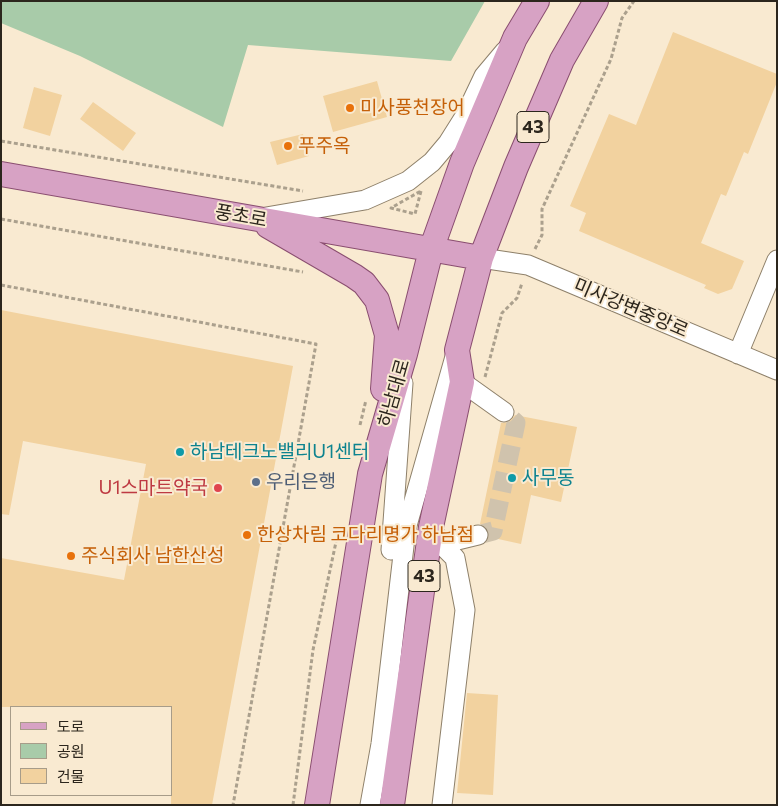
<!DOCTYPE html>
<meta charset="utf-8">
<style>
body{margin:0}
#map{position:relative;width:778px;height:806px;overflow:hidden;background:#f9ead1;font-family:Commissioner,"Noto Sans KR",sans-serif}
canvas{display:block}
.frame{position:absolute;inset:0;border:2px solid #2c261d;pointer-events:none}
.legend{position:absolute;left:10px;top:706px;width:162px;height:90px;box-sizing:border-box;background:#f9ead1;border:1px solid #a79c89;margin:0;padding:6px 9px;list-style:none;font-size:15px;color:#2c261d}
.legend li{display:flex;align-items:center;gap:10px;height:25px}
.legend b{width:25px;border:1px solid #a79c89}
</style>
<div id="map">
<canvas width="778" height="806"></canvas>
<div class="frame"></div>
<ul class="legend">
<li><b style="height:6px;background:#d7a2c4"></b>도로</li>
<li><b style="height:14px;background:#a8cba9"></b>공원</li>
<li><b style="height:14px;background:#f2d29f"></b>건물</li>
</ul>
</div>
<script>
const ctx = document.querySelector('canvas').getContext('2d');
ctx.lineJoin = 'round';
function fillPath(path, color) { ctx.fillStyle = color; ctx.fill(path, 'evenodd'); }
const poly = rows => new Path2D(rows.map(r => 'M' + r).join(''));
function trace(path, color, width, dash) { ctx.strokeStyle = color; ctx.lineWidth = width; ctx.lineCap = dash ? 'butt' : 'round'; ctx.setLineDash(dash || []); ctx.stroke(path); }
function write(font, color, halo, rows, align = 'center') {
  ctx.font = font + ' Commissioner,"Noto Sans KR",sans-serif'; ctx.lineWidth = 4; ctx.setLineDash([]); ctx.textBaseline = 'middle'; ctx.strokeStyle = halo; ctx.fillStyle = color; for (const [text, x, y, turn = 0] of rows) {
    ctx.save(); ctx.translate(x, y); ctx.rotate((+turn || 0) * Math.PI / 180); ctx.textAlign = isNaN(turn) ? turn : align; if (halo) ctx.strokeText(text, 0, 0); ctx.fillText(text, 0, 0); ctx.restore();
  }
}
fillPath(poly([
 [1,1,485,1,451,61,248,45,223,127,80,56,1,23]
]), '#a8cba9');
fillPath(poly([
 [673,32,777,74,777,82,748,154,744,152,726,196,721,194,701,243,744,261,732,289,718,294,704,288,706,285,579,231,586,213,570,206,609,114,636,125],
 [377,81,387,117,333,132,323,96],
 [34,87,62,95,50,136,23,128],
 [93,102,136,133,123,151,80,119],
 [303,134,309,156,277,165,270,142],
 [1,310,293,366,212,805,171,805,171,707,1,707,1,558,124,580,146,464,23,441,9,515,1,514],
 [515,415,577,427,561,502,531,495,521,544,489,537,486,528,480,524,501,423,509,422],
 [467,693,498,695,493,795,457,793]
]), '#f2d29f');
trace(poly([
 [478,535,493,531,516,423,504,412]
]), '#d0c3ad', 19, [19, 9]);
const minor = poly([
 [266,217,365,200,408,181,432,162,448,143,465,116,484,76,505,51],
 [481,258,528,265,777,370],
 [738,354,777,260],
 [462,382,504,412],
 [431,527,441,544,455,558,465,610,442,805],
 [441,544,478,535],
 [391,550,403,383],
 [370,805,381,744,406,529,456,353]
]);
const major = poly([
 [1,174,481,258],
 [268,226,354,276,364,283,377,300,387,335,383,389],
 [317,805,370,474,405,354,431,250,462,163,515,38,537,1],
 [392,805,431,527,462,382,457,350,481,258,516,167,562,60,596,1]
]);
trace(minor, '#8e806a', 21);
trace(major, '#8a4e70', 26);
trace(poly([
 [1,141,303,191],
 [421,191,415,214,391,208,412,196,421,191],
 [1,219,303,272],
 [535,249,542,235,542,209,611,59,622,18,634,1],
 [1,285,316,344,233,805],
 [485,377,502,313,517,298,522,283],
 [360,425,366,400],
 [293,805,313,650,336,542]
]), '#aba08d', 3, [4, 2.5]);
trace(minor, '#fff', 19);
trace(major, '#d7a2c4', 24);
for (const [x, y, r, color] of [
 [350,108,5,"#e8710a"],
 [288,146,5,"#e8710a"],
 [180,452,5,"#0f9aa8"],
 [512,478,5,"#0f9aa8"],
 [256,482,5,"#5c6f8a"],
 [218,488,5,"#e0444e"],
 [247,535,5,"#e8710a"],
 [71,556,5,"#e8710a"]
]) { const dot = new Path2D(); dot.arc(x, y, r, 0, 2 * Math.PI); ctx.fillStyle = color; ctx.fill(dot); trace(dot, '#f9ead1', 2); }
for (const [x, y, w] of [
 [533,127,32],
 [424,576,32]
]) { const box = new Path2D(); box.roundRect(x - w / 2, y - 15.5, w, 31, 4); ctx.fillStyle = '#f9ead1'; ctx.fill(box); trace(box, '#2c261d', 1); }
write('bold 18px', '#2c261d', null, [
 ["43",533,127],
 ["43",424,576]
]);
write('19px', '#c56008', '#f9ead1', [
 ["미사풍천장어",360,108],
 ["푸주옥",298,146],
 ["한상차림 코다리명가 하남점",257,535],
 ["주식회사 남한산성",81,556]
], 'left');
write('19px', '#2c261d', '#f9ead1', [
 ["풍초로",241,216,10],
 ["미사강변중앙로",631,308,23],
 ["하남대로",394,393,-74]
]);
write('19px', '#0d838f', '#f9ead1', [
 ["하남테크노밸리U1센터",190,452],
 ["사무동",522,478]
], 'left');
write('19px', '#4e5e75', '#f9ead1', [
 ["우리은행",266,482]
], 'left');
write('19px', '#be3a42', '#f9ead1', [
 ["U1스마트약국",208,488]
], 'right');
</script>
